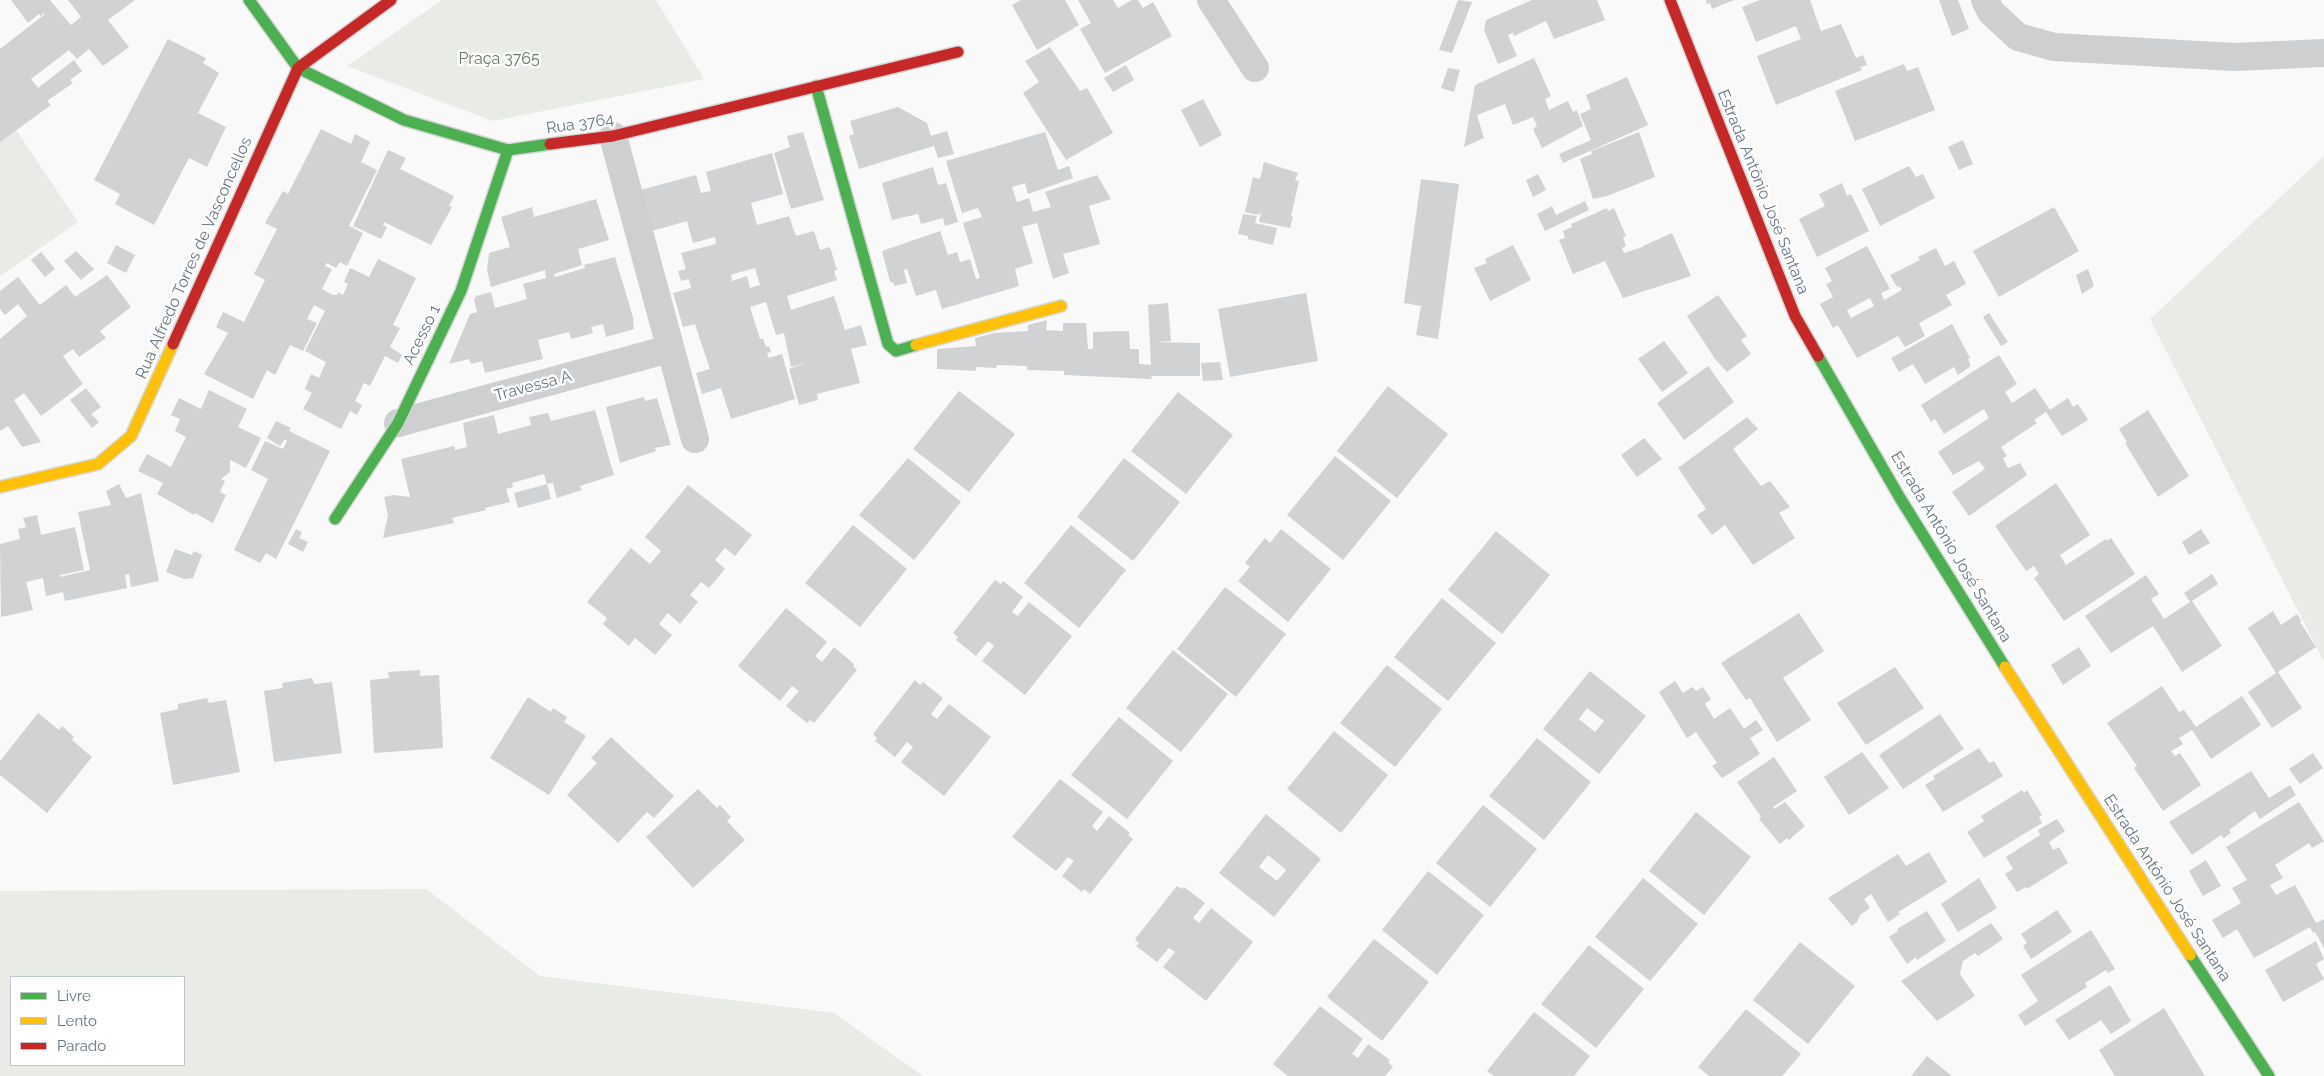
<!DOCTYPE html>
<meta charset="utf-8">
<style>
body{margin:0}
#map{position:relative;width:2324px;height:1076px;overflow:hidden;background:#f9f9f9;font-family:Raleway,sans-serif}
canvas{display:block}
.legend{position:absolute;left:10px;top:976px;width:175px;height:90px;box-sizing:border-box;background:#fff;border:1px solid #c1c8cd;margin:0;padding:6px 9px;list-style:none;font-size:15px;color:#657683}
.legend li{display:flex;align-items:center;gap:10px;height:25px}
.legend b{width:25px;border:1px solid #c1c8cd}
</style>
<div id="map">
<canvas width="2324" height="1076"></canvas>
<ul class="legend">
<li><b style="height:6px;background:#4caf50"></b>Livre</li>
<li><b style="height:6px;background:#ffc107"></b>Lento</li>
<li><b style="height:6px;background:#c62828"></b>Parado</li>
</ul>
</div>
<script>
const ctx = document.querySelector('canvas').getContext('2d');
ctx.lineJoin = 'round';
function fillPath(path, color) { ctx.fillStyle = color; ctx.fill(path, 'evenodd'); }
const poly = rows => new Path2D(rows.map(r => 'M' + r).join(''));
function trace(path, color, width, dash) { ctx.strokeStyle = color; ctx.lineWidth = width; ctx.lineCap = dash ? 'butt' : 'round'; ctx.setLineDash(dash || []); ctx.stroke(path); }
function write(font, color, halo, rows, align = 'center') {
  ctx.font = font + ' Raleway,sans-serif'; ctx.lineWidth = 5; ctx.setLineDash([]); ctx.textBaseline = 'middle'; ctx.strokeStyle = halo; ctx.fillStyle = color; for (const [text, x, y, turn = 0] of rows) {
    ctx.save(); ctx.translate(x, y); ctx.rotate((+turn || 0) * Math.PI / 180); ctx.textAlign = isNaN(turn) ? turn : align; if (halo) ctx.strokeText(text, 0, 0); ctx.fillText(text, 0, 0); ctx.restore();
  }
}
fillPath(poly([
 [442,0,656,0,704,79,493,121,347,66],
 [0,106,78,222,0,276],
 [2324,156,2324,662,2150,319],
 [426,889,540,976,834,1013,923,1076,0,1076,0,891],
 [11,977,184,977,184,1065,11,1065]
]), '#e8ebe6');
fillPath(poly([
 [11,0,50,0,71,25,81,17,68,0,135,0,108,20,129,47,103,66,89,49,77,59,69,50,31,79,38,88,74,60,82,71,70,80,73,83,47,101,51,105,0,142,0,49,45,14,44,13,41,16,39,14,28,23],
 [1021,0,1065,0,1079,25,1037,50,1012,5],
 [1078,0,1113,0,1118,8,1132,0,1138,0,1143,8,1153,2,1172,36,1105,73,1080,29,1091,23],
 [1458,0,1472,2,1452,53,1439,50],
 [1532,0,1597,0,1605,20,1554,39,1546,21,1514,36,1513,33,1508,35,1517,56,1498,64,1484,30,1486,20],
 [1706,0,1734,0,1712,9,1710,3,1707,4],
 [1760,0,1810,0,1821,31,1841,24,1856,58,1863,55,1867,65,1860,67,1862,70,1776,105,1757,56,1801,39,1796,26,1756,42,1742,7],
 [1939,0,1958,0,1969,29,1952,36],
 [168,39,206,58,203,63,219,73,198,113,226,127,207,167,189,158,154,225,115,204,120,194,94,180],
 [1050,47,1080,91,1087,88,1113,133,1066,160,1023,93,1039,82,1025,61],
 [1534,58,1551,96,1545,99,1549,110,1568,101,1573,112,1577,110,1583,126,1542,148,1533,129,1537,126,1533,117,1513,125,1505,104,1477,115,1484,138,1464,147,1475,85],
 [1904,64,1907,71,1918,67,1935,110,1855,141,1835,91],
 [1126,65,1134,80,1113,92,1104,78],
 [1448,68,1460,70,1454,92,1441,88],
 [1627,77,1648,125,1563,163,1559,154,1591,140,1580,114,1591,109,1586,95],
 [1203,99,1222,135,1200,147,1181,110],
 [898,107,927,123,931,136,947,131,954,154,938,158,934,146,859,169,849,136,854,134,850,121],
 [321,129,351,144,355,134,370,142,361,162,377,170,349,226,363,233,347,266,340,262,336,268,327,263,325,266,332,269,322,289,333,295,337,295,338,292,343,295,348,284,344,282,350,268,369,277,378,259,416,278,393,325,400,328,390,347,402,355,398,363,385,356,370,386,364,383,355,401,362,405,357,415,350,411,341,429,303,409,312,393,305,389,311,374,319,378,326,362,305,351,325,311,314,305,307,319,317,323,303,351,290,345,275,375,267,370,253,399,204,374,228,333,216,327,223,312,244,322,265,280,254,274,277,229,265,223,283,191,288,194],
 [803,132,824,200,791,209,774,153,790,147,787,136],
 [1045,132,1058,170,1069,166,1073,178,1028,194,1025,183,1012,187,1017,202,1029,198,1033,212,1051,207,1045,192,1097,175,1111,199,1089,206,1100,244,1063,254,1069,273,1053,279,1037,223,1022,227,1033,263,1015,269,1019,286,942,309,936,290,916,296,907,269,904,270,907,283,894,286,893,282,890,282,882,251,940,231,948,255,957,252,960,262,970,259,976,279,980,278,963,223,982,217,978,208,962,213,946,161],
 [1639,132,1655,177,1607,196,1593,199,1580,159,1592,154,1591,151],
 [1963,140,1973,164,1959,170,1948,147],
 [388,150,406,158,400,169,454,196,449,206,452,207,431,245,384,222,383,225,387,227,381,239,353,226],
 [772,153,783,194,751,203,757,225,789,216,796,236,814,231,820,250,830,247,837,270,834,271,837,280,787,296,791,310,834,296,845,330,861,325,867,345,851,349,860,383,817,394,818,400,799,405,789,369,808,362,791,367,784,333,776,335,766,302,750,307,760,339,763,339,766,347,769,346,771,352,767,353,769,358,782,354,795,399,731,419,721,388,702,394,696,373,710,369,695,324,683,327,673,293,691,288,689,279,681,281,678,271,686,269,681,253,716,244,715,237,693,243,687,221,652,231,640,190,696,175,701,193,711,191,706,172],
 [755,268,760,285,750,288,747,276,732,281,731,276,733,274],
 [1264,162,1298,173,1295,180,1299,181,1291,216,1293,217,1290,228,1259,222,1261,212,1258,215,1245,212,1253,177,1260,179],
 [1909,166,1916,177,1923,174,1935,198,1880,226,1862,189],
 [933,167,938,185,946,183,958,222,945,226,943,218,921,224,918,214,892,220,882,183],
 [1538,174,1546,190,1533,197,1526,180],
 [1421,179,1459,184,1438,339,1416,335,1421,306,1404,303],
 [1842,183,1847,196,1851,194,1869,231,1817,257,1799,219,1825,206,1819,194],
 [596,199,609,240,578,249,582,265,554,274,555,277,585,268,584,265,615,257,633,317,634,329,606,337,603,324,591,327,593,333,571,339,569,332,538,340,543,359,485,373,482,361,471,364,469,359,449,364,470,314,477,312,474,300,476,296,491,292,495,308,527,299,523,284,546,278,545,270,491,287,487,270,489,253,510,247,501,217,532,207,534,217],
 [1585,201,1589,210,1545,231,1537,214,1552,206,1556,215],
 [2054,207,2079,251,1999,297,1973,251],
 [1607,208,1608,211,1614,208,1626,236,1623,237,1626,246,1622,248,1624,253,1643,247,1643,246,1672,233,1691,276,1623,298,1605,261,1573,274,1559,240,1565,238,1563,231,1572,227,1571,224],
 [1243,214,1257,216,1255,223,1277,228,1273,245,1248,239,1248,236,1238,234],
 [116,245,135,255,126,273,107,263],
 [1513,245,1531,280,1490,301,1474,268,1487,263,1485,259],
 [1867,246,1890,289,1881,293,1884,300,1902,290,1899,286,1897,287,1890,275,1920,260,1918,257,1936,248,1945,266,1954,261,1966,284,1946,295,1952,305,1919,323,1925,336,1905,347,1898,336,1857,358,1838,325,1833,328,1820,304,1833,297,1826,284,1832,281,1825,268],
 [1870,298,1874,306,1851,318,1847,310],
 [76,251,94,269,81,280,64,261],
 [41,252,55,269,45,277,31,260],
 [2088,269,2094,286,2082,294,2076,275],
 [107,275,131,307,100,331,106,338,79,357,73,349,63,356,83,384,41,416,24,393,14,400,41,442,22,447,8,426,0,431,0,339,27,316,18,304,5,315,0,309,0,291,18,277,40,305,66,285,75,297],
 [1306,293,1318,361,1230,377,1218,309],
 [1718,295,1747,336,1741,340,1751,354,1727,372,1715,359,1687,316],
 [1168,303,1171,341,1157,342,1200,343,1200,376,1151,376,1152,379,1064,375,1064,371,1027,370,1027,366,997,365,996,368,976,367,976,371,937,369,937,349,976,346,975,338,994,333,1028,331,1028,325,1047,320,1046,330,1063,331,1063,323,1086,323,1088,349,1093,349,1093,332,1129,331,1130,349,1139,349,1139,364,1151,365,1148,305],
 [1989,313,2008,342,2001,346,1983,317],
 [1952,324,1970,358,1968,359,1971,366,1958,375,1954,367,1925,384,1913,364,1899,372,1891,358],
 [1664,341,1688,373,1662,392,1638,359],
 [1999,355,2017,384,2005,392,2012,403,2035,388,2050,410,2068,398,2073,407,2078,404,2088,420,2062,436,2046,412,2034,420,2037,423,2001,447,2007,456,2003,458,2008,468,2020,463,2027,475,1969,516,1952,492,1985,469,1979,461,1953,475,1938,452,1989,418,1984,409,1944,434,1935,419,1931,422,1921,405],
 [1220,362,1223,380,1203,381,1201,363],
 [1708,366,1734,402,1684,440,1657,403],
 [1388,386,1448,434,1397,498,1337,451],
 [86,388,101,407,91,414,99,422,92,428,70,400],
 [209,390,247,409,238,427,261,438,246,468,230,460,230,472,221,479,225,481,220,492,226,495,213,523,195,513,194,515,157,494,163,483,138,471,147,454,171,467,186,437,175,431,180,419,171,415,179,398,201,409],
 [959,391,1015,434,969,492,913,449],
 [1178,392,1233,435,1186,494,1131,451],
 [644,397,645,401,657,398,671,445,655,448,656,451,620,463,606,407],
 [595,410,614,475,580,486,582,490,557,498,553,483,547,484,544,474,512,483,513,487,506,489,510,502,485,508,486,510,452,518,454,523,383,538,388,515,384,497,393,495,410,497,401,459,454,446,455,450,467,447,463,423,494,415,498,434,531,425,529,417,548,413,551,421],
 [2148,410,2189,476,2158,497,2125,443,2127,442,2119,429],
 [1747,417,1758,429,1733,449,1761,486,1770,481,1790,507,1779,513,1795,538,1753,565,1725,525,1712,535,1697,515,1706,509,1678,468],
 [276,421,291,428,289,431,330,451,276,559,266,553,260,563,234,550,268,479,251,470,265,441,283,449,287,441,285,439,280,446,267,438],
 [1644,438,1662,459,1637,477,1621,455],
 [1335,456,1391,501,1343,560,1287,515],
 [908,458,961,502,914,560,859,515],
 [1124,458,1180,502,1133,561,1077,517],
 [2056,483,2090,535,2060,555,2066,565,2106,539,2107,541,2111,538,2135,574,2064,621,2034,578,2039,574,2034,566,2026,571,1995,526],
 [119,484,126,498,141,493,159,581,131,587,129,574,125,575,127,588,65,601,63,592,46,596,43,578,26,582,33,610,1,617,0,544,20,539,18,529,26,527,23,518,37,515,41,535,75,527,84,570,60,575,60,577,90,570,78,512,111,505,106,491],
 [547,484,551,499,518,508,514,493],
 [688,485,752,535,735,556,725,548,715,560,725,569,709,588,701,582,690,595,698,602,680,624,668,613,659,624,672,635,655,655,635,638,629,646,603,624,607,618,587,602,631,548,650,564,661,551,645,537],
 [853,525,907,569,860,627,805,583],
 [1071,525,1126,570,1079,628,1024,583],
 [296,529,302,532,299,538,308,542,303,552,288,544],
 [1281,529,1331,569,1288,622,1238,581,1250,567,1245,563,1265,538,1270,543],
 [2201,529,2210,543,2189,555,2182,542],
 [1496,531,1550,575,1502,634,1448,590],
 [175,549,192,555,194,551,202,555,193,578,184,579,166,572],
 [2212,574,2218,584,2192,601,2222,646,2182,672,2153,626,2111,653,2085,616,2146,575,2159,594,2151,599,2164,619,2190,602,2184,593],
 [995,580,1001,584,1003,581,1023,597,1012,612,1018,616,1029,602,1072,636,1025,695,982,661,994,646,988,641,976,656,956,640,958,637,953,633],
 [1225,587,1286,634,1236,697,1177,649],
 [1442,598,1496,643,1448,701,1394,657],
 [786,608,827,642,815,656,822,662,834,647,854,664,853,666,857,670,814,723,810,720,807,723,786,706,799,691,792,686,780,701,738,666],
 [2273,611,2281,625,2297,614,2301,620,2300,622,2316,647,2278,672,2302,708,2272,728,2248,692,2276,673,2248,628],
 [1799,613,1824,651,1783,678,1811,720,1777,742,1750,698,1746,700,1721,663],
 [2079,647,2091,666,2063,685,2051,665],
 [1173,650,1228,694,1181,752,1126,708],
 [1387,665,1442,709,1395,767,1340,723],
 [1895,667,1924,708,1866,745,1837,703],
 [420,670,420,676,439,675,443,748,374,753,370,680,389,678,388,672],
 [1590,671,1646,716,1599,774,1543,729],
 [1587,708,1604,721,1595,732,1579,719],
 [312,678,314,684,332,682,342,753,274,762,264,691,283,688,282,683],
 [915,680,920,685,923,682,943,698,931,714,937,719,949,704,991,737,944,796,901,762,913,747,907,742,895,757,875,741,877,738,873,734],
 [1675,681,1683,693,1692,687,1696,691,1703,687,1711,699,1705,704,1714,719,1730,708,1744,729,1756,720,1763,730,1750,738,1760,754,1722,778,1712,766,1717,763,1696,732,1687,738,1659,692],
 [2162,686,2179,712,2184,710,2196,727,2242,696,2261,725,2211,759,2192,730,2179,738,2183,744,2171,751,2175,756,2180,753,2201,785,2163,811,2134,768,2137,766,2107,723],
 [528,697,551,712,553,708,567,717,564,722,586,736,549,795,490,758],
 [207,698,209,703,226,700,240,772,173,785,160,713,178,709,178,704],
 [38,713,59,730,62,726,74,737,72,740,92,757,47,813,0,775,0,761],
 [1940,714,1964,749,1903,789,1879,755],
 [1119,717,1173,761,1127,819,1071,775],
 [1334,731,1388,775,1341,833,1287,789],
 [611,737,674,796,654,818,647,812,618,843,567,795,597,763,591,758],
 [1537,738,1591,782,1544,840,1489,796],
 [1979,748,1989,763,1994,761,2003,776,1943,812,1925,785,1935,779,1933,776],
 [1862,752,1889,788,1849,815,1824,777],
 [2313,753,2323,768,2300,784,2289,769],
 [1774,757,1797,791,1773,807,1774,809,1785,802,1805,826,1789,840,1787,838,1780,844,1759,819,1761,817,1737,782],
 [2251,771,2269,798,2290,785,2296,795,2260,819,2255,811,2229,830,2231,833,2224,838,2221,835,2192,855,2169,822],
 [1060,779,1103,812,1092,826,1097,831,1109,816,1130,833,1128,835,1133,839,1090,894,1084,889,1082,892,1062,876,1074,861,1068,857,1056,871,1012,837],
 [698,789,717,808,720,805,731,817,727,821,745,840,693,888,646,837],
 [2022,790,2024,793,2027,790,2042,815,2039,817,2042,823,1984,858,1967,832,1984,821,1981,816],
 [2299,802,2324,841,2312,848,2309,843,2275,865,2283,878,2270,885,2276,895,2295,885,2316,923,2324,919,2324,948,2315,932,2313,933,2310,927,2254,958,2237,929,2223,938,2212,920,2241,903,2232,888,2247,880,2226,847],
 [1483,805,1537,849,1490,907,1436,863],
 [1696,812,1751,857,1704,915,1649,871],
 [1266,814,1321,859,1274,917,1219,873],
 [1268,855,1286,870,1277,881,1259,867],
 [2057,819,2065,831,2049,842,2053,850,2059,847,2068,863,2027,889,2026,887,2017,892,2005,874,2013,869,2006,857,2040,835,2038,830],
 [1929,852,1947,882,1898,912,1900,914,1888,922,1871,894,1864,899,1870,908,1860,915,1857,922,1852,926,1828,898,1898,854,1906,866],
 [2206,860,2221,886,2203,896,2189,871],
 [1428,871,1484,915,1437,975,1382,930],
 [1643,878,1698,924,1650,981,1595,937],
 [1979,878,1997,908,1958,932,1941,904],
 [1177,886,1182,889,1184,887,1205,903,1193,918,1199,923,1211,908,1253,942,1206,1001,1163,967,1175,952,1169,948,1157,962,1136,946,1139,943,1135,939],
 [2057,910,2072,932,2031,959,2023,946,2027,943,2021,934],
 [1927,911,1946,941,1917,960,1916,957,1907,964,1889,937,1898,931,1897,929],
 [1991,923,2003,939,1978,956,1975,953,1963,961,1960,974,1975,996,1937,1021,1901,981],
 [2091,930,2115,969,2108,973,2106,970,2085,983,2087,987,2025,1026,2018,1015,2038,1001,2021,975],
 [1374,939,1429,982,1382,1041,1327,997],
 [2316,941,2324,959,2316,964,2324,979,2283,1002,2265,970],
 [1800,942,1855,986,1808,1044,1753,1000],
 [1589,945,1644,989,1596,1048,1541,1004],
 [2110,985,2131,1021,2111,1034,2101,1020,2069,1040,2055,1020],
 [1320,1006,1363,1039,1352,1054,1358,1058,1368,1044,1390,1060,1388,1062,1393,1067,1385,1076,1288,1076,1273,1064],
 [2164,1008,2205,1076,2115,1076,2099,1050],
 [1746,1009,1801,1054,1782,1076,1709,1076,1698,1067],
 [1534,1012,1590,1056,1574,1076,1494,1076,1487,1071],
 [1927,1056,1952,1076,1911,1076]
]), '#d0d2d3');
const fast = poly([
 [249,0,298,68,404,120,508,150,550,144],
 [816,86,888,344,896,351,916,345],
 [1818,356,1900,498,2005,667],
 [335,519,398,423,461,291,508,150],
 [2190,955,2269,1076]
]);
const slow = poly([
 [916,345,1061,306],
 [0,487,98,464,131,436,173,344],
 [2005,667,2190,955]
]);
const jam = poly([
 [1670,0,1795,316,1818,356],
 [550,144,613,136,958,52],
 [173,344,298,68,391,0]
]);
trace(fast, '#d5d6d7', 14);
trace(slow, '#d5d6d7', 14);
trace(jam, '#d5d6d7', 14);
trace(poly([
 [1211,0,1255,68],
 [1985,0,1991,12,2018,37,2054,47,2235,57,2324,53],
 [613,136,695,439],
 [398,423,669,349]
]), '#cecfd0', 28);
trace(fast, '#4caf50', 11);
trace(slow, '#ffc107', 11);
trace(jam, '#c62828', 11);
write('16px', '#687a64', '#fff', [
 ["Praça 3765",499,59]
]);
write('16px', '#657683', '#fff', [
 ["Rua 3764",580,124,-8],
 ["Estrada Antônio José Santana",1763,192,68],
 ["Rua Alfredo Torres de Vasconcellos",194,258,-66],
 ["Acesso 1",422,335,-64],
 ["Travessa A",533,386,-15],
 ["Estrada Antônio José Santana",1951,547,59],
 ["Estrada Antônio José Santana",2167,888,57]
]);
</script>
